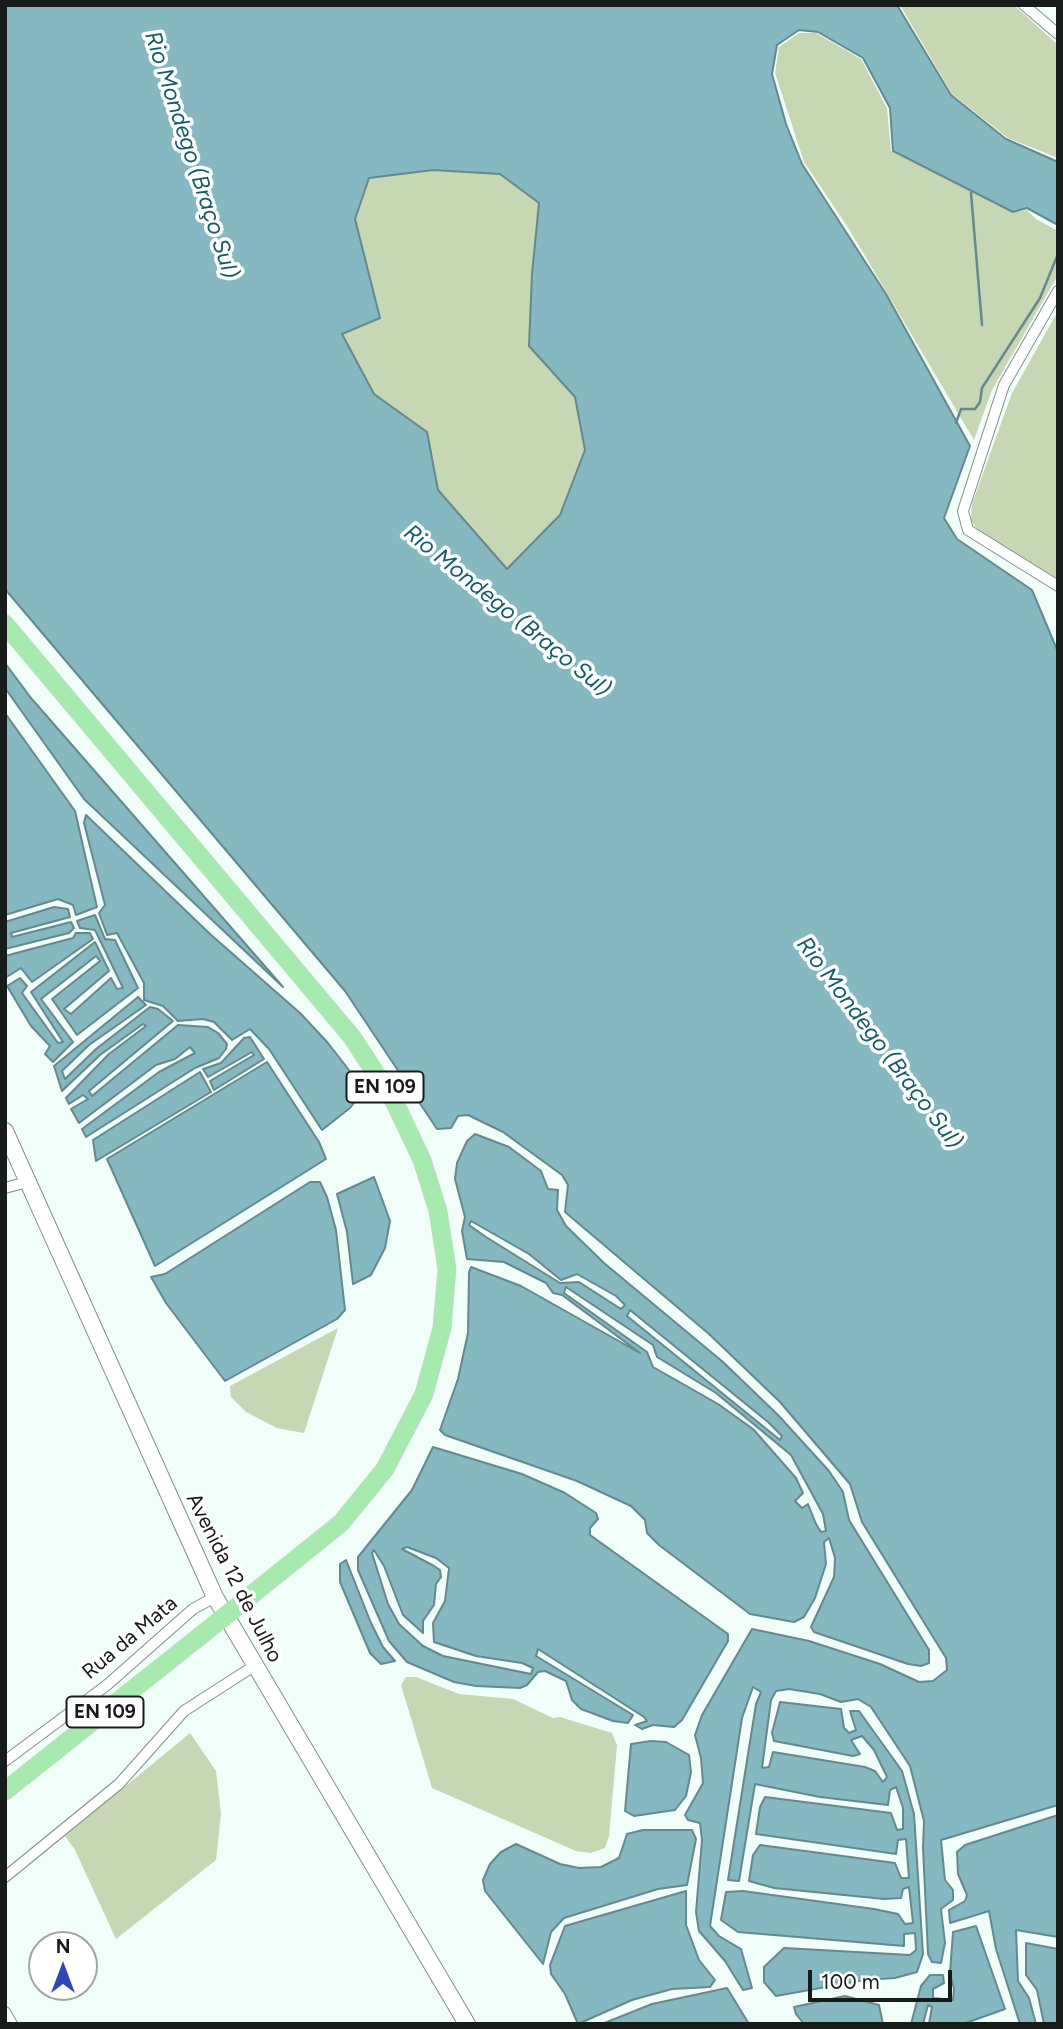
<!DOCTYPE html>
<meta charset="utf-8">
<style>
body{margin:0}
#map{position:relative;width:1063px;height:2029px;overflow:hidden;background:#f1fdf8;font-family:Figtree,sans-serif}
canvas{display:block}
.frame{position:absolute;inset:0;border:7px solid #171b19;pointer-events:none}
.north{position:absolute;left:28px;top:1931px;width:70px;height:70px;box-sizing:border-box;background:#fff;border:2px solid #a2a4a3;border-radius:50%;rotate:0deg;font-size:19px;font-weight:700;line-height:28px;text-align:center;color:#171b19}
.north::after{content:'';display:block;margin:auto;width:24px;height:32px;background:#3046b8;clip-path:polygon(50% 0,100% 100%,50% 72%,0 100%)}
.scale{position:absolute;left:808px;top:1970px;width:144px;height:32px;box-sizing:border-box;border:4px solid #171b19;border-top:0;padding-left:9px;font-size:21px;line-height:24px;white-space:nowrap;color:#171b19;-webkit-text-stroke:5px #fff;paint-order:stroke}
</style>
<div id="map">
<canvas width="1063" height="2029"></canvas>
<div class="frame"></div>
<div class="north">N</div>
<div class="scale">100 m</div>
</div>
<script>
const ctx = document.querySelector('canvas').getContext('2d');
ctx.lineJoin = 'round';
function fillPath(path, color) { ctx.fillStyle = color; ctx.fill(path, 'evenodd'); }
const poly = rows => new Path2D(rows.map(r => 'M' + r).join(''));
function trace(path, color, width, dash) { ctx.strokeStyle = color; ctx.lineWidth = width; ctx.lineCap = dash ? 'butt' : 'round'; ctx.setLineDash(dash || []); ctx.stroke(path); }
function write(font, color, halo, rows, align = 'center') {
  ctx.font = font + ' Figtree,sans-serif'; ctx.lineWidth = 7; ctx.setLineDash([]); ctx.textBaseline = 'middle'; ctx.strokeStyle = halo; ctx.fillStyle = color; for (const [text, x, y, turn = 0] of rows) {
    ctx.save(); ctx.translate(x, y); ctx.rotate((+turn || 0) * Math.PI / 180); ctx.textAlign = isNaN(turn) ? turn : align; if (halo) ctx.strokeText(text, 0, 0); ctx.fillText(text, 0, 0); ctx.restore();
  }
}
fillPath(poly([
 [900,5,1014,5,1058,45,1058,158,1008,138,952,94],
 [799,33,816,33,861,59,887,108,891,151,1013,213,1027,210,1036,219,1058,231,1058,275,992,390,974,440,849,229,804,162,775,73,779,47],
 [433,170,500,174,539,203,532,274,529,346,575,397,585,450,560,515,507,569,438,490,427,432,374,394,341,334,380,318,355,219,369,177],
 [1058,311,1058,579,978,532,971,520,972,504,1012,393],
 [338,1328,304,1433,277,1428,246,1412,231,1397,230,1386],
 [406,1677,416,1677,459,1694,513,1699,553,1718,560,1717,612,1733,617,1745,609,1836,605,1848,591,1853,576,1851,432,1788,401,1685],
 [190,1733,216,1771,221,1814,216,1860,116,1939,75,1850,65,1836]
]), '#c7d6b3');
const water = poly([
 [5,5,897,5,951,95,1006,139,1058,162,1058,225,1027,208,1013,212,893,151,890,108,863,58,818,32,799,30,777,45,772,74,786,124,802,164,886,294,970,446,944,518,957,539,1032,590,1058,652,1058,1805,941,1840,945,1880,953,1890,953,1900,941,1909,945,1943,941,1963,932,1962,928,1954,923,1847,924,1821,910,1766,871,1707,858,1699,841,1702,820,1694,789,1689,776,1691,771,1700,762,1768,769,1767,773,1752,865,1767,875,1771,883,1782,887,1777,874,1750,862,1736,851,1740,860,1754,853,1756,774,1741,772,1733,780,1702,841,1709,844,1728,849,1733,856,1730,850,1711,859,1711,902,1771,914,1814,923,1954,917,1972,895,1978,865,1980,776,1996,764,1982,764,1967,784,1948,910,1955,916,1950,915,1933,904,1934,904,1946,738,1932,721,1920,726,1892,743,1891,874,1909,898,1914,905,1924,913,1923,909,1887,903,1889,901,1898,884,1899,774,1888,749,1881,753,1855,760,1845,895,1863,901,1878,909,1878,906,1839,898,1840,896,1854,756,1834,760,1807,765,1797,891,1813,897,1830,903,1829,903,1808,896,1787,890,1790,888,1805,820,1797,755,1784,739,1881,728,1880,756,1704,761,1692,753,1687,742,1718,710,1926,719,1936,741,1949,752,1988,743,1990,725,1961,699,1931,696,1912,702,1840,700,1823,688,1820,685,1815,703,1783,701,1758,695,1735,702,1715,752,1629,809,1641,880,1664,919,1682,933,1681,947,1670,946,1658,862,1522,850,1484,780,1402,709,1334,565,1212,568,1185,562,1175,503,1132,468,1115,458,1116,451,1128,437,1129,345,991,5,589,5,5],
 [433,170,500,174,539,203,532,274,529,346,575,397,585,450,560,515,507,569,438,490,427,432,374,394,342,334,380,318,355,219,369,178,433,170],
 [5,663,31,698,283,987,84,799,5,688,5,663],
 [5,713,75,811,97,907,76,915,73,905,58,899,5,915,5,713],
 [86,815,210,934,300,1013,328,1043,359,1083,361,1094,350,1108,322,1130,269,1049,250,1029,232,1040,214,1022,203,1019,178,1021,163,1006,144,1000,144,983,117,933,107,935,99,913,105,905,84,823,86,815],
 [54,907,68,909,70,917,11,933,12,937,71,922,74,928,69,933,5,949,5,922,54,907],
 [95,915,105,939,115,940,138,988,77,1035,52,999,100,961,96,956,41,999,73,1042,53,1062,45,1054,50,1046,31,1026,7,986,20,978,27,986,22,993,58,1043,63,1042,31,992,95,942,109,971,64,1009,71,1014,111,978,117,989,123,988,95,930,80,928,77,921,95,915],
 [76,933,90,933,93,939,32,982,21,968,5,978,5,956,73,938,76,933],
 [138,997,146,1005,89,1045,62,1071,65,1079,96,1049,150,1007,158,1009,173,1021,89,1091,92,1096,178,1025,208,1027,218,1033,227,1044,226,1049,219,1058,195,1068,86,1137,82,1129,159,1072,195,1053,190,1047,175,1059,156,1065,79,1123,71,1109,88,1099,83,1095,69,1104,66,1098,109,1054,146,1026,143,1024,100,1055,62,1091,54,1066,138,997],
 [250,1037,264,1059,214,1090,210,1081,254,1055,252,1052,208,1077,203,1069,221,1063,244,1038,250,1037],
 [267,1062,319,1142,326,1159,155,1266,107,1159,267,1062],
 [200,1072,211,1092,96,1161,93,1140,200,1072],
 [475,1134,509,1147,541,1171,548,1189,558,1190,557,1210,566,1226,604,1263,723,1362,779,1416,829,1471,843,1492,849,1520,929,1650,929,1663,921,1666,908,1664,814,1632,811,1627,834,1577,835,1558,829,1538,824,1542,826,1564,815,1598,804,1617,794,1622,750,1614,659,1545,647,1533,645,1520,631,1506,577,1481,445,1435,440,1430,458,1379,468,1333,469,1272,471,1267,521,1286,640,1353,562,1295,553,1293,546,1283,504,1262,467,1259,462,1231,465,1217,455,1179,457,1163,467,1141,475,1134],
 [471,1221,529,1254,561,1280,577,1274,616,1296,625,1305,621,1309,579,1282,560,1283,486,1237,469,1225,471,1221],
 [566,1287,653,1345,657,1357,716,1393,791,1455,823,1514,826,1531,821,1532,816,1524,808,1504,802,1508,795,1501,803,1493,796,1478,753,1429,718,1404,653,1367,647,1352,564,1293,566,1287],
 [630,1310,768,1422,782,1436,780,1440,643,1329,627,1316,630,1310],
 [374,1177,390,1221,385,1248,371,1275,353,1284,347,1232,337,1194,374,1177],
 [310,1182,320,1182,327,1197,336,1230,345,1310,337,1319,225,1381,166,1303,151,1277,165,1274,310,1182],
 [433,1447,522,1474,565,1493,596,1513,598,1519,590,1528,590,1535,728,1634,728,1641,682,1720,674,1727,653,1725,642,1729,635,1725,647,1721,644,1717,538,1649,536,1656,633,1715,628,1723,613,1721,581,1709,572,1700,566,1681,545,1671,538,1672,527,1685,520,1688,476,1686,454,1682,407,1662,389,1641,358,1570,358,1557,412,1490,433,1447],
 [407,1547,436,1558,449,1568,445,1601,433,1623,434,1642,476,1656,522,1663,533,1668,531,1674,443,1656,423,1646,399,1624,388,1604,372,1553,374,1550,384,1566,403,1615,423,1633,423,1621,434,1605,436,1584,441,1577,440,1570,434,1566,402,1549,407,1547],
 [346,1560,371,1623,383,1647,395,1661,381,1664,370,1653,340,1582,340,1564,346,1560],
 [651,1741,666,1742,689,1755,691,1772,686,1796,675,1810,634,1816,625,1811,631,1744,651,1741],
 [1058,1815,1058,1937,1016,1930,1018,1981,1029,1998,1036,2024,1020,2024,996,1949,989,1911,950,1923,949,1910,965,1901,967,1895,958,1874,957,1852,965,1845,1058,1815],
 [643,1830,692,1830,696,1839,687,1885,658,1889,564,1918,551,1932,543,1964,485,1891,483,1880,490,1864,501,1852,516,1844,560,1864,579,1868,601,1867,619,1858,627,1834,643,1830],
 [686,1891,686,1925,699,1960,715,1980,710,1987,672,1989,632,2000,578,2024,565,1994,551,1974,550,1965,565,1926,686,1891],
 [976,1926,1005,2009,963,2024,929,2024,932,2007,928,2005,923,2024,911,2024,921,1986,930,1975,943,1975,944,1983,933,1989,933,1998,953,2000,954,1989,950,1973,953,1932,976,1926],
 [1026,1943,1058,1949,1058,2024,1044,2024,1037,1990,1026,1975,1026,1943],
 [727,1988,749,2024,602,2024,652,2004,727,1988],
 [845,1996,879,2005,883,2024,804,2024,796,2014,794,2007,845,1996]
]);
fillPath(water, '#85b8c0');
trace(water, '#64898e', 2);
trace(poly([
 [971,193,982,325],
 [956,423,961,409,975,409,980,402,982,388,1040,298,1058,254]
]), '#64898e', 2.5);
const street = poly([
 [1024,5,1058,34],
 [1058,291,1004,385,963,511,968,530,1058,586],
 [5,1188,27,1182],
 [5,1761,107,1685,193,1609,215,1597],
 [5,1877,119,1784,184,1711,254,1666],
 [5,2012,12,2024]
]);
const secondary = poly([
 [5,1131,215,1597,467,2024]
]);
const primary = poly([
 [5,624,352,1037,395,1103,422,1160,438,1211,447,1269,442,1328,424,1394,385,1469,341,1523,244,1601],
 [5,1791,204,1633]
]);
trace(street, '#838e89', 12);
trace(secondary, '#838e89', 18);
trace(primary, '#d5d6d6', 19);
trace(street, '#fff', 10);
trace(secondary, '#fff', 16);
trace(primary, '#a6eaaf', 18);
const primaryBridge = poly([
 [204,1633,244,1601]
]);
trace(primaryBridge, '#d5d6d6', 19, []);
trace(primaryBridge, '#a6eaaf', 18);
for (const [x, y, w] of [
 [385,1087,77],
 [105,1712,77]
]) { const box = new Path2D(); box.roundRect(x - w / 2, y - 15.5, w, 31, 5); ctx.fillStyle = '#fff'; ctx.fill(box); trace(box, '#171b19', 2); }
write('bold 19px', '#171b19', null, [
 ["EN 109",385,1087],
 ["EN 109",105,1712]
]);
write('21px', '#171b19', '#fff', [
 ["Avenida 12 de Julho",234,1578,63],
 ["Rua da Mata",130,1638,-40]
]);
write('italic 23px', '#145c65', '#fff', [
 ["Rio Mondego (Braço Sul)",191,155,72],
 ["Rio Mondego (Braço Sul)",507,611,39],
 ["Rio Mondego (Braço Sul)",879,1043,53]
]);
</script>
